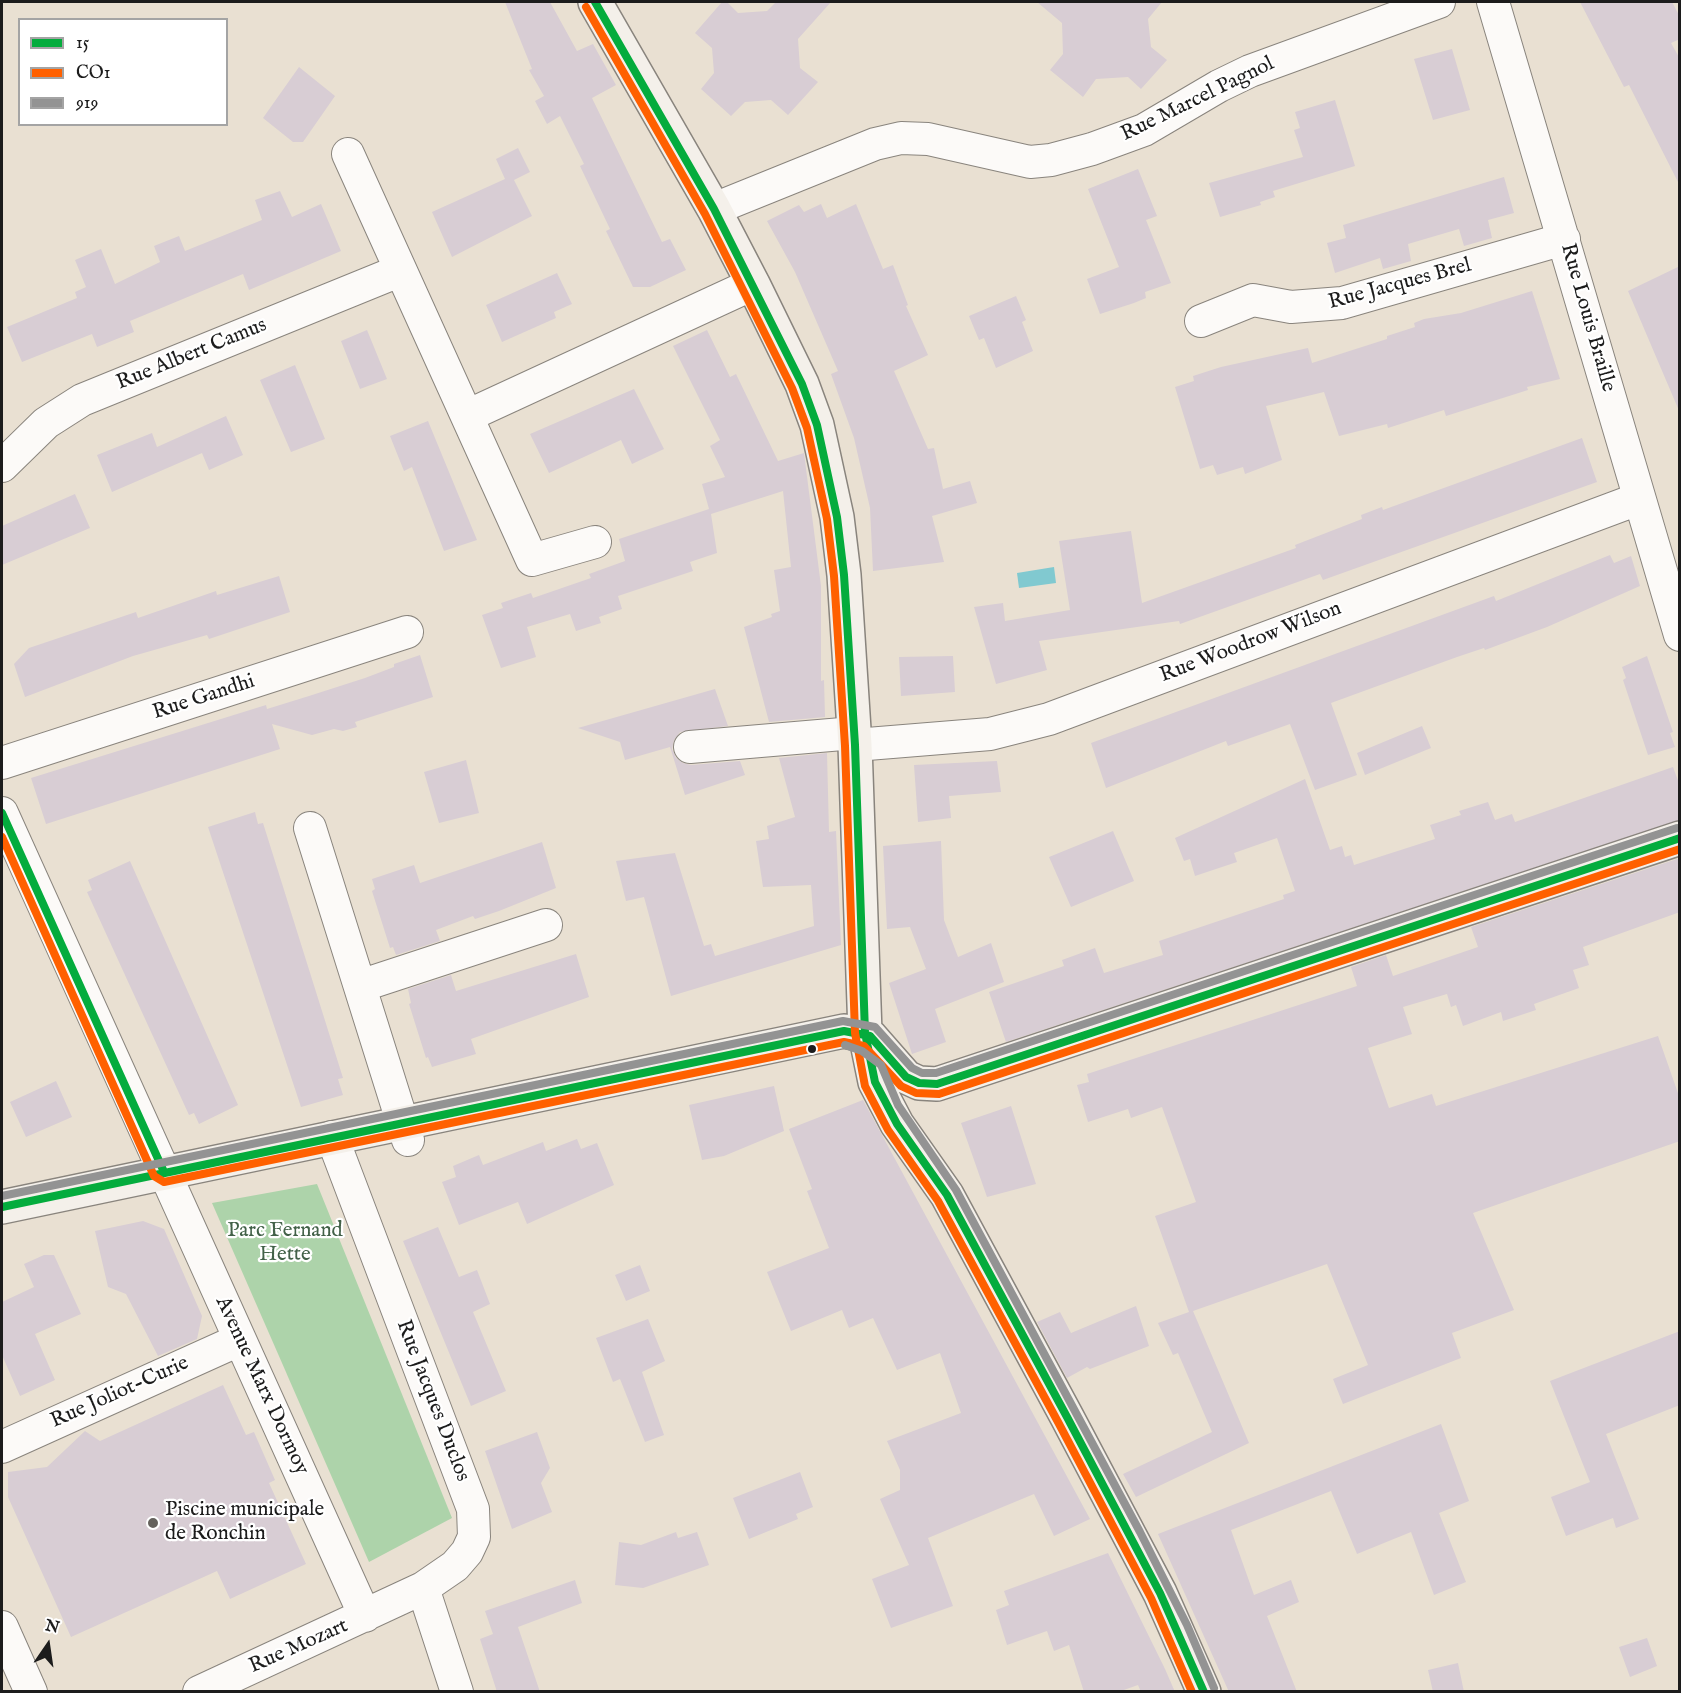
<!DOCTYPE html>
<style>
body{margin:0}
#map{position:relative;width:1681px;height:1693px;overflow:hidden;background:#e9e0d2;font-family:"IM FELL English",serif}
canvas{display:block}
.frame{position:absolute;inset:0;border:3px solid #1c1c1c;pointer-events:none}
.legend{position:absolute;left:18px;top:18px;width:210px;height:108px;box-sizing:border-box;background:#fff;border:2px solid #a4a4a4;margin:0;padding:8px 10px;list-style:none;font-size:18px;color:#1c1c1c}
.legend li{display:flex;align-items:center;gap:12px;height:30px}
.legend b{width:30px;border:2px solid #a4a4a4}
.north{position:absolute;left:18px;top:1615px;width:60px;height:60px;-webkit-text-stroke:4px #fff;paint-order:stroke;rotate:13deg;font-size:16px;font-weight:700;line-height:24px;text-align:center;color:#1c1c1c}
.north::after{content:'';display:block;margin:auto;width:21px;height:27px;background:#1c1c1c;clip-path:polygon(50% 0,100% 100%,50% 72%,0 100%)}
</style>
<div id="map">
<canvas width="1681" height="1693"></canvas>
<div class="frame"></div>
<ul class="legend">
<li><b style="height:8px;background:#04ac3d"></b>15</li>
<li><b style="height:8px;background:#ff6000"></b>CO1</li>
<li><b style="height:8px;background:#939393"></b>919</li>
</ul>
<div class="north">N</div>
</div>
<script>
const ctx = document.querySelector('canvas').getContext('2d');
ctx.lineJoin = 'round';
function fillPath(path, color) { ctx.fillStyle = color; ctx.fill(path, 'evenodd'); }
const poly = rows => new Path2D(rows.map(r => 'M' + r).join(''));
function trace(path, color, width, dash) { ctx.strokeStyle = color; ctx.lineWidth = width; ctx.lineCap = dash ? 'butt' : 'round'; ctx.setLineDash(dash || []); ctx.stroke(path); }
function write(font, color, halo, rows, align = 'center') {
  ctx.font = font + ' "IM FELL English",serif'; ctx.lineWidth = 4.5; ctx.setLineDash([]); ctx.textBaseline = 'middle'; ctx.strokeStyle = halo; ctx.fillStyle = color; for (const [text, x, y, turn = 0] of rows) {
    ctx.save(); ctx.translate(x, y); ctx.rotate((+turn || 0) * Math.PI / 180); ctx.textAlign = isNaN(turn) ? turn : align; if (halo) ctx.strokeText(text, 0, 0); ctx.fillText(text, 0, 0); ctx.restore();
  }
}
fillPath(poly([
 [317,1184,452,1518,369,1562,212,1203]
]), '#add3aa');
fillPath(poly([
 [1054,567,1056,583,1019,588,1017,573]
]), '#81c9d0');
fillPath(poly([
 [505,2,550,2,577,51,593,44,616,85,592,98,662,242,670,239,686,270,650,287,633,287,606,231,610,229,580,166,584,164,560,116,547,124,535,101,544,96,529,70,532,69],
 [722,2,727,2,738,13,767,11,776,2,831,2,798,39,800,68,818,82,788,115,771,100,745,102,731,116,701,89,714,73,712,48,695,33],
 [1037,2,1162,2,1148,19,1151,47,1167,60,1141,89,1128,77,1096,79,1083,97,1050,70,1063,54,1062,23],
 [1580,2,1672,2,1680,17,1680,39,1671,43,1680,59,1680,186,1629,85,1624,87],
 [1452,49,1470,110,1433,120,1414,59],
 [299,67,335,96,303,142,293,142,263,118],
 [1335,100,1355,166,1273,191,1275,197,1260,202,1261,205,1220,217,1209,183,1303,157,1294,130,1300,128,1295,112],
 [518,148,530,172,514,180,532,216,452,257,432,212,505,179,496,159],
 [1138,169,1157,216,1146,220,1171,283,1145,292,1146,298,1134,303,1100,314,1087,279,1119,267,1088,189],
 [1504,177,1514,213,1488,220,1492,238,1464,246,1459,229,1408,244,1411,261,1383,269,1380,258,1335,273,1327,243,1346,238,1343,225],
 [280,191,292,217,321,204,341,251,249,290,243,274,130,321,134,332,97,347,92,334,22,362,7,327,77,298,75,292,86,287,75,260,101,249,115,284,160,262,154,246,179,236,185,251,262,220,255,200],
 [821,204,827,218,856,204,883,269,893,265,908,305,906,306,928,355,894,371,928,449,934,448,943,489,970,481,977,503,932,516,944,562,873,571,870,508,854,438,831,374,838,371,795,272,767,221,799,205,804,212],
 [1680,266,1680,413,1628,291],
 [557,273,572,304,554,312,556,318,502,342,486,305],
 [1532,291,1560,379,1527,387,1528,390,1446,416,1444,410,1388,428,1387,424,1339,436,1324,392,1266,406,1282,460,1245,474,1243,467,1217,475,1213,465,1200,469,1175,387,1194,381,1193,376,1221,367,1308,348,1312,363,1387,339,1387,336,1415,327,1414,323,1424,319,1461,313],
 [1016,296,1026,320,1022,322,1033,351,996,368,984,338,979,340,969,316],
 [367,330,387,379,360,389,341,341],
 [707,330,730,377,736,374,778,461,804,453,821,586,821,681,824,680,825,717,769,722,744,627,772,617,771,614,780,611,774,570,791,567,783,491,711,514,717,553,690,562,693,571,618,596,622,609,599,617,601,623,576,631,570,614,527,627,536,657,501,668,482,615,503,608,501,603,531,593,533,598,591,578,589,574,625,561,619,539,709,509,702,484,725,477,710,446,720,440,673,346],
 [295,365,325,439,291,452,260,380],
 [634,389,664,449,632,464,621,440,549,473,530,434],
 [226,416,243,455,209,470,202,453,112,492,97,455,152,433,157,447],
 [428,421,477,540,444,551,412,467,404,471,390,436],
 [1582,438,1597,482,1323,580,1320,574,1180,624,1179,621,1039,641,1047,670,996,684,974,607,1003,603,1005,621,1070,610,1059,541,1131,531,1142,603,1296,548,1295,545,1362,519,1361,515,1382,507,1383,510],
 [75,494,90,528,2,565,2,526],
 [1610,555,1614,563,1631,556,1640,586,1547,627,1485,650,1484,648,1457,657,1331,703,1357,775,1315,790,1290,724,1228,746,1226,741,1106,788,1091,743,1494,596,1496,601],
 [279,576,290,612,209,639,207,635,133,656,25,697,14,664,29,648,136,612,138,618,216,591,217,595],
 [420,655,433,697,355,722,357,727,343,731,334,729,312,735,272,724,280,749,46,824,31,778,266,705,267,709,309,696,365,678,394,667,394,664],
 [953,656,955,692,901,696,899,657],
 [1647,656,1673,732,1670,733,1675,747,1648,755,1623,680,1626,678,1622,667],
 [715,689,728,726,680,732,674,740,672,749,676,758,683,763,691,765,740,761,745,775,685,795,670,747,625,760,620,742,578,728],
 [1422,726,1431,748,1365,775,1357,753],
 [827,753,829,832,836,831,841,945,671,996,644,897,626,901,616,861,675,853,704,946,711,944,715,956,814,926,811,885,763,887,756,841,769,839,767,826,795,817,779,758],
 [466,760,479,813,439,823,424,772],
 [997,761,1001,792,949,796,951,818,918,822,914,765],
 [1673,767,1680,786,1680,820,1006,1042,989,992,1064,966,1062,960,1095,948,1104,973,1163,955,1159,941,1284,899,1283,895,1295,891,1277,838,1234,853,1237,862,1195,876,1190,859,1184,861,1175,838,1305,779,1330,850,1342,846,1345,857,1351,855,1354,865,1435,839,1430,825,1461,815,1459,811,1488,802,1495,820,1512,814,1515,822],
 [255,812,258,824,263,823,343,1078,338,1079,343,1095,301,1107,208,827],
 [1113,831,1134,881,1071,907,1049,857],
 [941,841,944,920,958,957,991,943,1004,982,935,1009,946,1042,912,1054,889,983,926,969,910,927,887,929,883,846],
 [542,842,556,888,499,911,475,919,473,916,436,930,440,941,396,955,393,947,390,948,372,891,375,889,372,879,414,865,420,883],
 [1680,858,1680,912,1583,947,1589,965,1573,970,1579,988,1534,1004,1536,1010,1503,1021,1501,1012,1463,1026,1456,1005,1451,1007,1447,994,1403,1007,1412,1034,1368,1048,1389,1108,1432,1094,1436,1106,1658,1036,1680,1099,1680,1141,1473,1213,1514,1310,1452,1333,1461,1358,1343,1404,1333,1379,1368,1365,1327,1264,1193,1311,1249,1443,1136,1497,1123,1474,1212,1432,1178,1353,1173,1355,1158,1323,1189,1312,1155,1216,1196,1202,1162,1107,1131,1118,1128,1109,1088,1122,1077,1085,1089,1082,1087,1074,1357,986,1351,967,1386,955,1393,976,1478,947,1471,927],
 [130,861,238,1105,199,1124,194,1113,189,1115,87,892,92,890,88,880],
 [576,954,589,997,471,1039,476,1054,432,1067,428,1057,426,1058,409,1004,411,1003,408,989,451,975,456,991],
 [56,1081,72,1117,26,1137,10,1102],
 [774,1086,784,1131,724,1156,702,1160,689,1105],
 [863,1100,1090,1519,1054,1536,1034,1494,928,1538,953,1606,891,1628,872,1579,909,1565,880,1499,900,1490,900,1470,887,1441,961,1413,940,1353,897,1370,873,1318,849,1328,842,1310,791,1331,767,1272,829,1248,807,1191,812,1189,789,1129],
 [1011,1106,1036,1184,987,1197,961,1123],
 [577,1139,581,1149,597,1143,614,1185,527,1224,518,1202,459,1225,442,1182,456,1177,453,1166,479,1155,483,1165,543,1142,546,1151],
 [143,1221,164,1229,202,1316,197,1339,158,1356,126,1294,108,1287,95,1231],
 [438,1227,459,1277,477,1270,490,1304,473,1312,506,1391,471,1406,403,1241],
 [44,1255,54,1255,81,1314,35,1334,55,1380,20,1396,2,1355,2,1302,34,1287,24,1264],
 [640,1265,650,1291,626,1301,615,1275],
 [1136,1306,1149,1346,1090,1369,1087,1367,1067,1378,1037,1322,1060,1312,1071,1333],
 [648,1319,665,1361,642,1372,664,1435,645,1442,620,1379,613,1382,596,1338],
 [1680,1331,1680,1405,1606,1434,1639,1519,1616,1528,1613,1518,1566,1536,1551,1497,1590,1482,1550,1381],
 [223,1385,246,1435,254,1432,275,1480,269,1483,306,1564,230,1599,217,1571,71,1637,8,1497,8,1472,47,1467,85,1431,100,1441],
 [1441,1424,1469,1501,1439,1513,1466,1582,1434,1595,1411,1532,1357,1554,1331,1491,1231,1530,1254,1595,1291,1580,1299,1602,1267,1616,1297,1692,1229,1692,1158,1534],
 [537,1432,550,1468,541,1483,552,1512,512,1529,485,1451],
 [800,1472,813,1507,796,1514,798,1519,749,1539,733,1498],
 [676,1532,678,1538,697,1532,709,1565,643,1588,615,1585,619,1542,641,1545],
 [1108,1553,1165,1669,1175,1692,1141,1692,1138,1685,1118,1692,1084,1692,1069,1645,1054,1651,1047,1631,1007,1645,996,1610,1009,1605,1004,1591],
 [575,1580,582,1603,518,1627,540,1692,497,1692,480,1639,493,1634,485,1611],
 [1647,1638,1657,1666,1630,1677,1619,1647],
 [1458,1663,1464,1692,1433,1692,1428,1670]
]), '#d8cdd4');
const street = poly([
 [1493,2,1680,635],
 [348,154,532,560,595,542],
 [714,209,875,144,901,138,928,139,1030,162,1051,160,1092,149,1144,130,1219,86,1250,71,1439,2],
 [1201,321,1253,300,1291,307,1342,303,1564,239],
 [467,416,753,284],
 [2,466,46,423,82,400,399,271],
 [855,745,990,734,1049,719,1638,499],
 [690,747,854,733],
 [2,763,407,632],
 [2,813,365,1616],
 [310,828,408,1140],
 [360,986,546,925],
 [2,1447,239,1340],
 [423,1588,457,1692],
 [2,1627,31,1692],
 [199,1692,423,1588,455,1566,467,1552,474,1537,473,1509,332,1137]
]);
const secondary = poly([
 [595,2,714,209,753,284,802,384,817,425,837,517,844,575,855,745,865,1033,875,1082,897,1124,947,1195,1067,1417,1160,1593,1204,1692],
 [2,1207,844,1031,870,1036,906,1077,919,1083,937,1084,1680,838]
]);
trace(street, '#89847d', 34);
trace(secondary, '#89847d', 36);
trace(street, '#fcfaf8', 32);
trace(secondary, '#f4f0ea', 33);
trace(poly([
 [595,2,714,209,802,384,817,425,837,517,844,575,855,745,865,1033,875,1082,897,1124,947,1195,1067,1417,1160,1593,1204,1692],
 [2,813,164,1172],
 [2,1207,844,1031,870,1036,906,1077,919,1083,937,1084,1680,838]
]), '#04ac3d', 8);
trace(poly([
 [586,7,705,214,792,388,807,428,827,519,834,576,845,746,855,1033,865,1086,888,1130,938,1201,1058,1422,1151,1598,1192,1692],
 [2,837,154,1176,164,1182,844,1042,864,1046,901,1086,916,1093,939,1094,1680,849]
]), '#ff6000', 8);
trace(poly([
 [845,1045,862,1051,881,1065,898,1105,956,1190,1140,1532,1187,1625,1214,1688],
 [2,1196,843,1021,875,1027,912,1068,922,1073,936,1073,1677,828]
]), '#939393', 8);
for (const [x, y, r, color] of [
 [812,1049,5,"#1c1c1c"],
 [153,1523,6,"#64615c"]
]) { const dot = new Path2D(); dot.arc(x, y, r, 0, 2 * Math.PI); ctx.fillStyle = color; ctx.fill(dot); trace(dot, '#fff', 2); }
write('21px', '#1c1c1c', '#fff', [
 ["Rue Marcel Pagnol",1198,100,-26],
 ["Rue Jacques Brel",1400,285,-15],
 ["Rue Louis Braille",1587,318,74],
 ["Rue Albert Camus",192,355,-22],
 ["Rue Woodrow Wilson",1251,643,-21],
 ["Rue Gandhi",204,698,-18],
 ["Avenue Marx Dormoy",261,1386,65],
 ["Rue Joliot-Curie",120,1393,-24],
 ["Rue Jacques Duclos",432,1401,69],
 ["Rue Mozart",299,1647,-24]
]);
write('21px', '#426148', '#fff', [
 ["Parc Fernand",285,1232],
 ["Hette",285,1256]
]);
write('21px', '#1c1c1c', '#fff', [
 ["Piscine municipale",165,1511],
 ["de Ronchin",165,1535]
], 'left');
</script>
